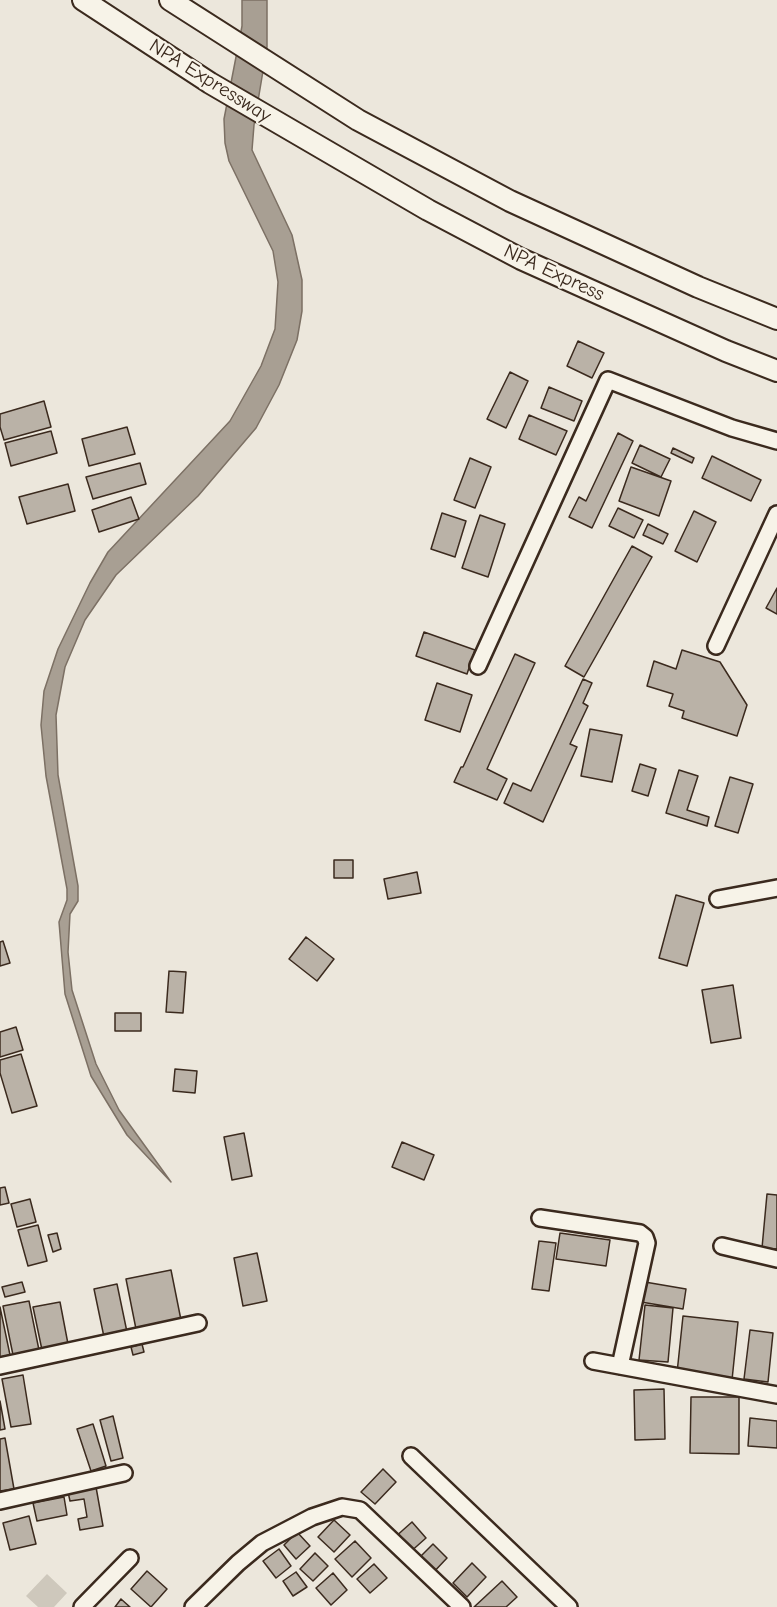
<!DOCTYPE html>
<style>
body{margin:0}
canvas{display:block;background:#ece7dc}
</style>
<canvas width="777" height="1607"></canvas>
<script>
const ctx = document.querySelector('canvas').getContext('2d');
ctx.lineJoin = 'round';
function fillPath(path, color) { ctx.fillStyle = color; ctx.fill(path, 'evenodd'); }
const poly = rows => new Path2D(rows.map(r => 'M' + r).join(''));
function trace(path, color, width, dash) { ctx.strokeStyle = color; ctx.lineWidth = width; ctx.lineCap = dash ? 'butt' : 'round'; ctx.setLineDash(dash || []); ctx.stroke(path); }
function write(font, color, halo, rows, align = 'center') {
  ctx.font = font + ' "Comic Neue",sans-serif'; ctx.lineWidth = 4.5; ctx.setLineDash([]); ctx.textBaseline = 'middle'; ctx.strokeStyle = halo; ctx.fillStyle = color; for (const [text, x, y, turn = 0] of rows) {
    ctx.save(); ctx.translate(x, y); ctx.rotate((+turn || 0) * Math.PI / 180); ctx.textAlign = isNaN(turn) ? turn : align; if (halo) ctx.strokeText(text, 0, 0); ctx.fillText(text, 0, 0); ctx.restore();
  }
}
fillPath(poly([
 [47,1574,67,1593,54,1607,38,1607,26,1596]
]), '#cec8bc');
const water = poly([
 [242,0,267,0,267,47,254,125,252,150,292,235,302,280,302,311,297,340,279,385,256,428,198,496,116,575,85,620,65,667,56,715,58,775,78,886,78,901,70,914,68,952,72,990,96,1064,119,1110,171,1182,127,1135,91,1076,65,994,59,922,67,900,67,889,46,776,41,725,44,691,58,649,90,583,108,552,230,421,261,366,275,329,278,282,273,251,229,161,225,143,224,119,242,26,242,0]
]);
fillPath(water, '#a89f93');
trace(water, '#7c7064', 1.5);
const building = poly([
 [578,341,604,353,592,378,567,366,578,341],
 [510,372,528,381,506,428,487,419,510,372],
 [549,387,582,401,574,421,541,408,549,387],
 [44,401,51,427,4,440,0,427,0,414,44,401],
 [529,415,567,431,556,455,519,439,529,415],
 [127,427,135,454,89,466,82,439,127,427],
 [51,431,57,453,11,466,5,443,51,431],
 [618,433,633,441,592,528,569,517,579,497,586,501,618,433],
 [640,445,670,459,661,477,632,463,640,445],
 [673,448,694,458,692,463,671,453,673,448],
 [712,456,761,480,751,501,702,478,712,456],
 [470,458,491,467,475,508,454,500,470,458],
 [140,463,146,484,93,499,86,477,140,463],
 [631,467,671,481,659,516,619,501,631,467],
 [68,484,75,511,27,524,19,497,68,484],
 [131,497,139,519,99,532,92,510,131,497],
 [618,508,643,520,634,538,609,526,618,508],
 [694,511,716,522,697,562,675,551,694,511],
 [442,513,466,521,455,557,431,549,442,513],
 [480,515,505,524,488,577,462,568,480,515],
 [648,524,668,534,663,544,643,535,648,524],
 [632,546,652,557,584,677,565,666,632,546],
 [777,588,777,614,766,608,777,588],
 [424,632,475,650,467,674,416,656,424,632],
 [682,650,720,662,747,705,737,736,682,718,684,711,669,706,673,694,647,686,654,661,676,669,682,650],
 [515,654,535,663,487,769,507,779,497,800,454,782,461,767,463,767,515,654],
 [583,679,592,683,583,703,588,706,570,744,577,747,543,822,504,803,513,783,531,791,583,679],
 [437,683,472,695,460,732,425,720,437,683],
 [590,729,622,735,612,782,581,776,590,729],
 [640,764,656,769,648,796,632,791,640,764],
 [679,770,698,776,687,810,709,817,707,826,666,813,679,770],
 [730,777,753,784,738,833,715,826,730,777],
 [334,860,353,860,353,878,334,878,334,860],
 [417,872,421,893,388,899,384,879,417,872],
 [676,895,704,903,687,966,659,958,676,895],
 [306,937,334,959,317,981,289,959,306,937],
 [3,941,10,963,0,966,0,942,3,941],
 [169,971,186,972,183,1013,166,1012,169,971],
 [733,985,741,1038,711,1043,702,990,733,985],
 [115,1013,141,1013,141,1031,115,1031,115,1013],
 [16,1027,23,1050,0,1057,0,1032,16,1027],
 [21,1054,37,1106,12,1113,0,1073,0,1060,21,1054],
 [175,1069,197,1071,195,1093,173,1091,175,1069],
 [244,1133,252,1176,232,1180,224,1137,244,1133],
 [402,1142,434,1155,424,1180,392,1167,402,1142],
 [5,1187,9,1203,0,1205,0,1188,5,1187],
 [767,1194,777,1195,777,1249,762,1248,767,1194],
 [30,1199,36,1222,17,1227,11,1204,30,1199],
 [38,1225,47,1261,28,1266,18,1230,38,1225],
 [57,1233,61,1249,53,1252,48,1235,57,1233],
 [560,1233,610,1240,606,1266,556,1259,560,1233],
 [539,1241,556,1243,549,1291,532,1289,539,1241],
 [257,1253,267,1301,243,1306,234,1258,257,1253],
 [171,1270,181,1320,136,1329,126,1279,171,1270],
 [639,1281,686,1289,683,1309,635,1301,639,1281],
 [22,1282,25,1292,5,1297,2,1287,22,1282],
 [117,1284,127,1332,104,1337,94,1289,117,1284],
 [29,1301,39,1350,13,1355,3,1306,29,1301],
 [60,1302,68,1344,42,1350,33,1307,60,1302],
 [645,1305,673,1308,668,1362,639,1360,645,1305],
 [0,1307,10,1355,0,1357,0,1307],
 [683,1316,738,1322,732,1380,677,1373,683,1316],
 [750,1330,773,1333,768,1382,744,1379,750,1330],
 [142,1344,144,1352,133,1355,131,1347,142,1344],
 [23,1375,31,1424,11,1427,2,1379,23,1375],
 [664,1389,665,1439,635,1440,634,1390,664,1389],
 [691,1397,739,1397,739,1454,690,1453,691,1397],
 [0,1401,5,1429,0,1430,0,1401],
 [113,1416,123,1458,111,1461,100,1420,113,1416],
 [750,1418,777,1421,777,1448,748,1446,750,1418],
 [93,1424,106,1466,91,1471,77,1429,93,1424],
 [5,1438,14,1489,0,1491,0,1439,5,1438],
 [383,1469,396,1482,375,1504,361,1492,383,1469],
 [96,1487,103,1526,80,1530,78,1519,87,1517,84,1499,70,1501,68,1492,96,1487],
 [64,1497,67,1515,37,1521,33,1503,64,1497],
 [29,1516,36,1544,10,1550,3,1523,29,1516],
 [334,1520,350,1535,334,1552,318,1537,334,1520],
 [412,1522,426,1538,408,1554,394,1538,412,1522],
 [297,1532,310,1546,296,1559,284,1545,297,1532],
 [355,1541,371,1558,352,1577,335,1559,355,1541],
 [433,1544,447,1558,430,1576,415,1562,433,1544],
 [279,1549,291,1566,276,1578,263,1561,279,1549],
 [315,1553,328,1566,313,1581,300,1569,315,1553],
 [472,1563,486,1577,467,1597,453,1583,472,1563],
 [374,1564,387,1578,370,1593,357,1579,374,1564],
 [147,1571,167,1589,151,1607,131,1589,147,1571],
 [296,1572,307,1587,293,1596,283,1581,296,1572],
 [333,1573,347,1590,331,1605,316,1588,333,1573],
 [502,1581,517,1597,506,1607,474,1607,502,1581],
 [121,1599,130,1607,115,1607,121,1599]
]);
fillPath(building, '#bab2a7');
trace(building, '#3b2a1e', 1.5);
const minor = poly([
 [716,646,777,514],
 [478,666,608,380,732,428,777,441],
 [718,899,777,888],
 [540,1218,640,1233,645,1237,647,1243,620,1366],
 [722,1246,777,1259],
 [593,1361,777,1395],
 [0,1366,198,1323],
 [411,1456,569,1607],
 [0,1501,124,1473],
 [82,1607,130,1558],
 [193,1607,238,1563,262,1543,312,1517,342,1507,360,1510,462,1607]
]);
const major = poly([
 [83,0,210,83,428,210,521,259,726,351,777,371],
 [170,0,358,120,510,201,698,287,777,319]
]);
trace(minor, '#3b2a1e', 20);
trace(major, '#3b2a1e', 24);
trace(minor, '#f7f3e8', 15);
trace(major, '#f7f3e8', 20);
write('20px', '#3b2a1e', '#f7f3e8', [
 ["NPA Expressway",210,81,32],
 ["NPA Express",554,273,25]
]);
</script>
